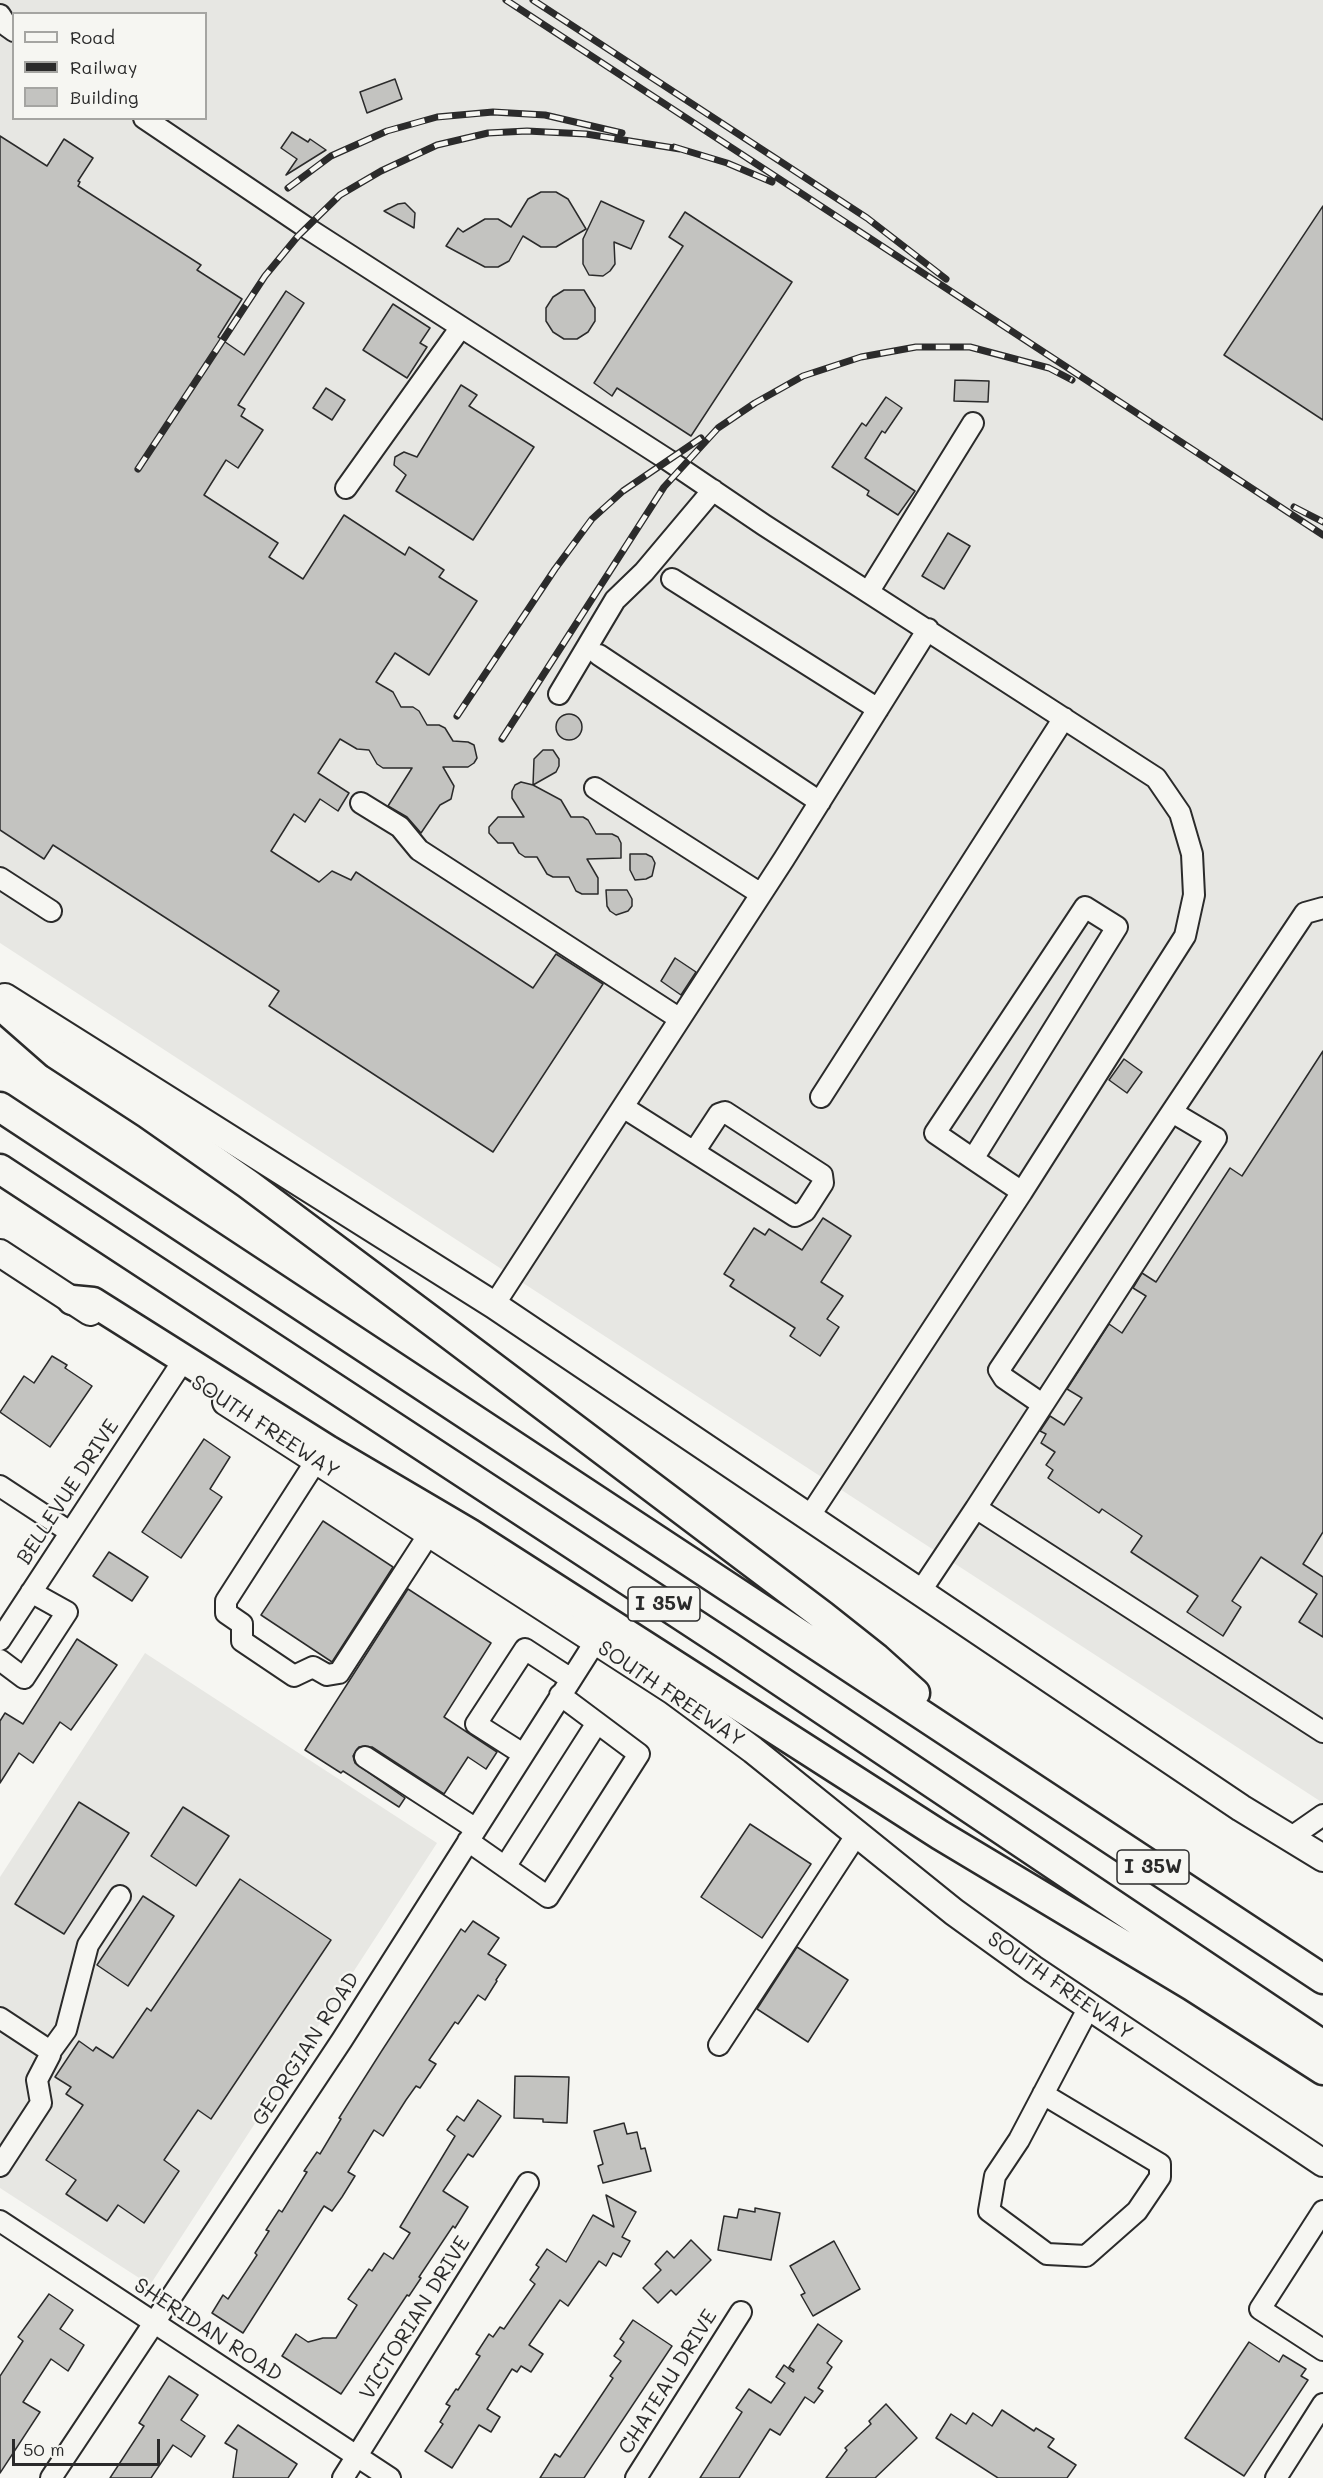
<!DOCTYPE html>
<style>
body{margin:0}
#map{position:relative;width:1323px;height:2478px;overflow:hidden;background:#f6f6f2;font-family:Mali,sans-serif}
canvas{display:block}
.legend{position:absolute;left:12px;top:12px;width:195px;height:108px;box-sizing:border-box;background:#f6f6f2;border:2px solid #a5a5a2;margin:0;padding:8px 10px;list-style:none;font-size:18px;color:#2b2b2b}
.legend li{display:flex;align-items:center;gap:12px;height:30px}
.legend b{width:30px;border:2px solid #a5a5a2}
.scale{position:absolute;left:12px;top:2439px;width:148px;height:27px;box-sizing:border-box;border:3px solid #2b2b2b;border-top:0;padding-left:8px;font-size:18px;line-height:21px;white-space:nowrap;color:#2b2b2b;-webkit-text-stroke:4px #f6f6f2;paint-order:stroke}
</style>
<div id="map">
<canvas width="1323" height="2478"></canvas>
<ul class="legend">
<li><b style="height:8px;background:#f6f6f2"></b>Road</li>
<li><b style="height:8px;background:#2b2b2b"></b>Railway</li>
<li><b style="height:16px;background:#c3c3c0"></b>Building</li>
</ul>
<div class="scale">50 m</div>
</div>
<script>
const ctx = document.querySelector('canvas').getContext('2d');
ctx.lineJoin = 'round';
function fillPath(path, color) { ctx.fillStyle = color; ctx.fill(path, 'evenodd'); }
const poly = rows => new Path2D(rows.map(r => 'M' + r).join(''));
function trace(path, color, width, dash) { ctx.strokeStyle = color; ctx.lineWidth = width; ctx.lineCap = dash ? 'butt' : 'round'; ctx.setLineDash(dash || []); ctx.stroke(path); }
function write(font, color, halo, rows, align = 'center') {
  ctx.font = font + ' Mali,sans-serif'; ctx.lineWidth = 4.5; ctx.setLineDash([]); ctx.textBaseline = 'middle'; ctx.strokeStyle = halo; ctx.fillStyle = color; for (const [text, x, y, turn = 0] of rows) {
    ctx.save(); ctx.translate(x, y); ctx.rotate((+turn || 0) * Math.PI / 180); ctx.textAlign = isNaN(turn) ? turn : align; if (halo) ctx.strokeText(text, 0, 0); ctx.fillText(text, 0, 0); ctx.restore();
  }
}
fillPath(poly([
 [0,0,1323,0,1323,1803,0,943],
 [14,14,206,14,206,118,14,118],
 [145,1653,437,1843,150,2285,0,2188,0,1877]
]), '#e7e7e3');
const building = poly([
 [395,79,402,99,367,113,360,92,395,79],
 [292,132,308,142,310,139,326,150,286,175,297,159,281,148,292,132],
 [0,136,47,166,64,139,93,158,78,181,80,182,78,186,201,265,197,270,242,299,218,337,244,355,286,291,304,303,238,405,245,409,241,416,263,430,238,468,226,460,204,495,278,543,269,557,303,579,344,515,405,555,409,547,444,570,439,577,477,601,429,675,395,653,376,682,393,692,401,707,413,707,419,711,427,725,439,725,445,728,453,741,468,742,474,745,477,758,474,763,468,767,443,767,454,786,451,799,440,805,421,833,407,817,388,806,412,768,383,768,377,764,369,750,357,749,340,739,318,773,349,793,338,811,320,799,305,822,294,814,271,851,319,882,332,871,351,880,356,872,533,988,556,954,603,984,493,1152,269,1006,279,991,53,845,44,859,0,830,0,136],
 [541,192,556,192,568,199,586,229,556,247,541,247,523,236,509,261,498,267,485,267,446,246,458,228,463,232,485,219,498,219,511,227,528,199,541,192],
 [601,201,644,221,631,249,614,242,615,264,610,271,603,276,589,275,583,264,583,239,601,201],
 [405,203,415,213,414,228,384,211,398,204,405,203],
 [1323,206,1323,420,1224,355,1323,206],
 [685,212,792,282,691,436,617,388,612,396,594,383,683,246,669,237,685,212],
 [564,290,584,290,595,308,595,321,588,332,577,339,564,339,553,332,546,321,546,308,553,297,564,290],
 [393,304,430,328,420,343,427,347,407,378,363,350,393,304],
 [955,380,989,381,988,402,954,401,955,380],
 [461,385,477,395,469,406,534,447,473,540,396,491,406,475,394,465,395,457,404,452,417,457,461,385],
 [326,388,345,400,332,420,313,408,326,388],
 [886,397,902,408,885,433,882,431,865,458,915,491,898,515,867,495,869,491,832,467,862,423,866,426,886,397],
 [948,533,970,546,944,589,922,576,948,533],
 '556 727a13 13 0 1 1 26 0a13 13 0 1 1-26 0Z',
 [543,750,553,750,559,759,559,766,556,772,533,785,561,800,571,817,583,817,588,820,596,834,612,834,618,837,621,843,621,858,587,859,598,878,598,894,582,894,576,891,569,877,553,877,547,874,537,857,525,857,519,853,513,843,498,843,489,833,489,827,498,817,524,817,512,798,512,791,515,785,521,782,533,785,534,759,543,750],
 [630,854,646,854,652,857,655,863,652,876,646,879,635,880,630,870,630,854],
 [606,890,627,890,632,899,632,906,628,911,616,915,610,911,607,906,606,890],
 [675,958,696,972,681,995,661,981,675,958],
 [1323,1051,1323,1532,1303,1564,1323,1577,1323,1637,1299,1622,1317,1594,1261,1557,1232,1601,1241,1607,1223,1636,1187,1612,1198,1596,1131,1552,1142,1536,1102,1509,1099,1513,1048,1478,1053,1470,1046,1465,1055,1452,1041,1443,1046,1434,1040,1431,1050,1416,1064,1425,1082,1398,1067,1389,1109,1324,1122,1333,1146,1296,1133,1288,1142,1273,1156,1282,1230,1168,1242,1176,1323,1051],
 [1124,1059,1142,1072,1127,1093,1109,1080,1124,1059],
 [823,1218,851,1236,821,1282,843,1296,827,1319,839,1327,820,1356,790,1336,795,1328,730,1286,734,1280,724,1274,754,1228,765,1235,769,1229,802,1250,823,1218],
 [52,1356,67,1365,65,1368,92,1386,50,1447,0,1412,24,1376,34,1383,52,1356],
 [204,1439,230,1457,210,1489,222,1497,181,1558,142,1532,204,1439],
 [323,1521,393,1567,332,1662,261,1615,323,1521],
 [109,1552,148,1577,132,1601,93,1576,109,1552],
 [408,1589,491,1643,444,1717,497,1752,486,1769,468,1757,444,1794,372,1747,359,1747,353,1756,355,1763,405,1798,399,1807,343,1771,341,1773,305,1750,408,1589],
 [77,1639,117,1665,71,1730,60,1722,33,1763,19,1753,0,1783,0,1721,5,1713,23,1724,77,1639],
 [79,1802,129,1833,64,1934,15,1904,79,1802],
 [183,1807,229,1836,196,1886,151,1856,183,1807],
 [750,1824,811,1864,762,1938,701,1897,750,1824],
 [240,1879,331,1940,211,2119,198,2110,164,2160,179,2171,144,2223,118,2205,107,2221,66,2194,76,2180,46,2160,83,2105,66,2094,71,2087,55,2077,79,2041,93,2051,96,2047,113,2058,147,2008,151,2011,240,1879],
 [143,1896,174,1916,128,1986,97,1965,143,1896],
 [473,1921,499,1938,488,1954,506,1965,496,1980,497,1981,485,2000,478,1995,458,2024,455,2022,429,2060,436,2064,420,2088,416,2086,406,2100,383,2136,374,2130,348,2172,355,2176,342,2197,332,2211,324,2206,243,2333,212,2313,223,2295,228,2299,257,2255,255,2253,269,2231,266,2230,279,2210,282,2212,307,2172,304,2171,317,2152,320,2154,341,2119,339,2118,381,2052,461,1929,465,1932,473,1921],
 [797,1947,848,1980,808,2042,757,2009,797,1947],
 [515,2076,569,2077,567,2123,543,2122,543,2119,514,2118,515,2076],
 [478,2100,501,2116,473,2157,468,2154,443,2191,468,2207,455,2228,453,2226,419,2277,421,2278,409,2296,407,2295,341,2394,282,2356,296,2334,308,2342,323,2338,336,2338,357,2305,348,2299,369,2269,372,2271,384,2253,393,2259,410,2233,400,2227,455,2136,447,2130,457,2116,464,2121,478,2100],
 [624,2123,627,2134,637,2132,641,2149,645,2148,651,2171,603,2183,598,2166,603,2164,594,2131,624,2123],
 [606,2195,636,2212,622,2237,630,2241,621,2257,613,2253,606,2266,599,2261,568,2306,560,2300,529,2345,543,2354,531,2372,521,2366,517,2372,512,2369,487,2409,500,2417,491,2432,479,2425,452,2468,425,2451,443,2424,440,2422,450,2406,446,2404,456,2389,458,2390,480,2356,476,2354,489,2334,493,2337,500,2327,504,2329,535,2284,530,2280,539,2267,536,2265,547,2249,566,2262,593,2215,614,2227,606,2195],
 [755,2208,780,2213,771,2260,718,2250,724,2216,737,2218,739,2209,755,2212,755,2208],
 [691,2240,711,2260,676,2295,671,2290,658,2303,643,2288,661,2270,655,2264,667,2251,674,2258,691,2240],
 [834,2241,860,2289,813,2316,801,2295,805,2293,790,2266,834,2241],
 [49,2294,73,2310,60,2329,84,2345,68,2371,51,2359,23,2402,40,2412,0,2473,0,2376,23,2341,18,2337,49,2294],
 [633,2320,672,2346,584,2478,540,2478,555,2454,560,2457,613,2378,610,2376,621,2361,614,2356,624,2342,620,2339,633,2320],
 [818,2324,842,2341,827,2363,832,2367,818,2388,823,2391,814,2403,805,2397,780,2435,770,2429,739,2478,700,2478,742,2412,736,2408,749,2389,771,2403,785,2383,776,2377,784,2365,793,2372,794,2370,789,2367,818,2324],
 [1249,2342,1279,2362,1283,2355,1306,2369,1301,2376,1308,2380,1244,2476,1185,2438,1249,2342],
 [169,2376,198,2395,181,2420,205,2436,191,2457,173,2445,151,2478,110,2478,144,2426,139,2423,169,2376],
 [886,2404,917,2438,875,2478,826,2478,847,2450,845,2448,871,2424,869,2421,886,2404],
 [1002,2410,1034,2431,1036,2428,1054,2439,1048,2447,1076,2465,1067,2478,998,2478,936,2438,951,2414,966,2424,973,2413,992,2426,1002,2410],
 [238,2425,297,2464,288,2478,233,2478,237,2450,225,2443,238,2425]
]);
fillPath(building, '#c3c3c0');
trace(building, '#2b2b2b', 1.5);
const minor = poly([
 [0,15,7,26,14,31],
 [144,118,307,228,668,460,764,525,1156,778,1180,813,1192,854,1194,895,1185,936,1022,1192],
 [346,488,461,327],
 [672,579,878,709],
 [869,591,973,423],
 [599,655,820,802],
 [559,694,615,600,644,572,713,490],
 [595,788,761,894],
 [361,803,400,827,419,850,680,1019],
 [0,878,51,911],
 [821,1097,1064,718],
 [623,1107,694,1152,795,1216,805,1211,823,1183,822,1175,725,1112,719,1114,694,1152],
 [494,1305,784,859,928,629],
 [1042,1404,1004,1378,999,1370,1305,913,1323,908],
 [316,1461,226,1601,226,1613,242,1624,242,1641,294,1676,313,1667,327,1675,339,1673,429,1534],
 [0,1486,70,1532],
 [976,1508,1216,1138,1172,1112],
 [809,1517,1022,1192,973,1159,935,1133,1085,907,1117,927,973,1159],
 [920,1592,976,1508,1323,1732],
 [0,1640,177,1370],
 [0,1660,24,1678,67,1612,31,1592],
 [523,1754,476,1724,525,1649,571,1679],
 [365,1757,476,1829],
 [1290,1838,1323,1815],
 [468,1841,548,1897,639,1754,560,1695],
 [505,1867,597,1723],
 [0,2018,47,2049,50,2055,37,2080,41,2103,0,2166],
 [719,2045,857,1834],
 [50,2052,66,2030,88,1945,120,1896],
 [1043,2094,1160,2164,1160,2177,1137,2211,1086,2256,1047,2254,989,2211,995,2176,1019,2140,1089,2007],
 [1323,2211,1260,2309,1323,2350],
 [0,2221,390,2478],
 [51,2478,342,2040,595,1642],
 [343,2478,528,2183],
 [636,2478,741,2312],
 [1276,2478,1323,2404]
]);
const major = poly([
 [5,997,494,1305,1241,1808,1323,1858],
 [0,1253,90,1312],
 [226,1402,673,1691,753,1750,954,1912,1033,1969,1323,2163]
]);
const highway = poly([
 [0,1005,56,1054,148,1114,248,1184,445,1331,823,1616,876,1658,915,1693],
 [0,1107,1323,1979],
 [0,1169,728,1646,1323,2045],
 [72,1300,93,1302,328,1450,469,1533,940,1835,1192,1986,1323,2070]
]);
trace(minor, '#2b2b2b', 24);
trace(major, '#2b2b2b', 30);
trace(highway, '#2b2b2b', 33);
trace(minor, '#f6f6f2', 20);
trace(major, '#f6f6f2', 26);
trace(highway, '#f6f6f2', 28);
const rail = poly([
 [506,0,1323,535],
 [533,0,867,218,946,279],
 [674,147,727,163,772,182],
 [288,188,331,156,387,131,437,117,493,112,545,115,622,133],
 [138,469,265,276,298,236,340,195,381,171,437,145,488,133,527,131,586,134,680,149],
 [1294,507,1323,522],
 [457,716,555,569,592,519,623,491,701,438],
 [502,739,664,487,718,428,755,403,803,376,861,357,916,347,970,347,1049,368,1072,380]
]);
trace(rail, '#2b2b2b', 7);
trace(rail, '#f6f6f2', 4.5, [14]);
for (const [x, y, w] of [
 [664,1604,72],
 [1153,1867,72]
]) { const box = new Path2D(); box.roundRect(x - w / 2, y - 17, w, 34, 4.5); ctx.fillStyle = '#f6f6f2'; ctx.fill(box); trace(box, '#2b2b2b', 1.5); }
write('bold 20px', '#2b2b2b', null, [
 ["I 35W",664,1604],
 ["I 35W",1153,1867]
]);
write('21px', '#2b2b2b', '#f6f6f2', [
 ["SOUTH FREEWAY",265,1427,33],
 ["BELLEVUE DRIVE",68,1492,-57],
 ["SOUTH FREEWAY",671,1694,34],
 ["SOUTH FREEWAY",1060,1986,35],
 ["GEORGIAN ROAD",306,2049,-57],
 ["VICTORIAN DRIVE",415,2318,-58],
 ["SHERIDAN ROAD",208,2330,33],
 ["CHATEAU DRIVE",668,2382,-58]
]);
</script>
